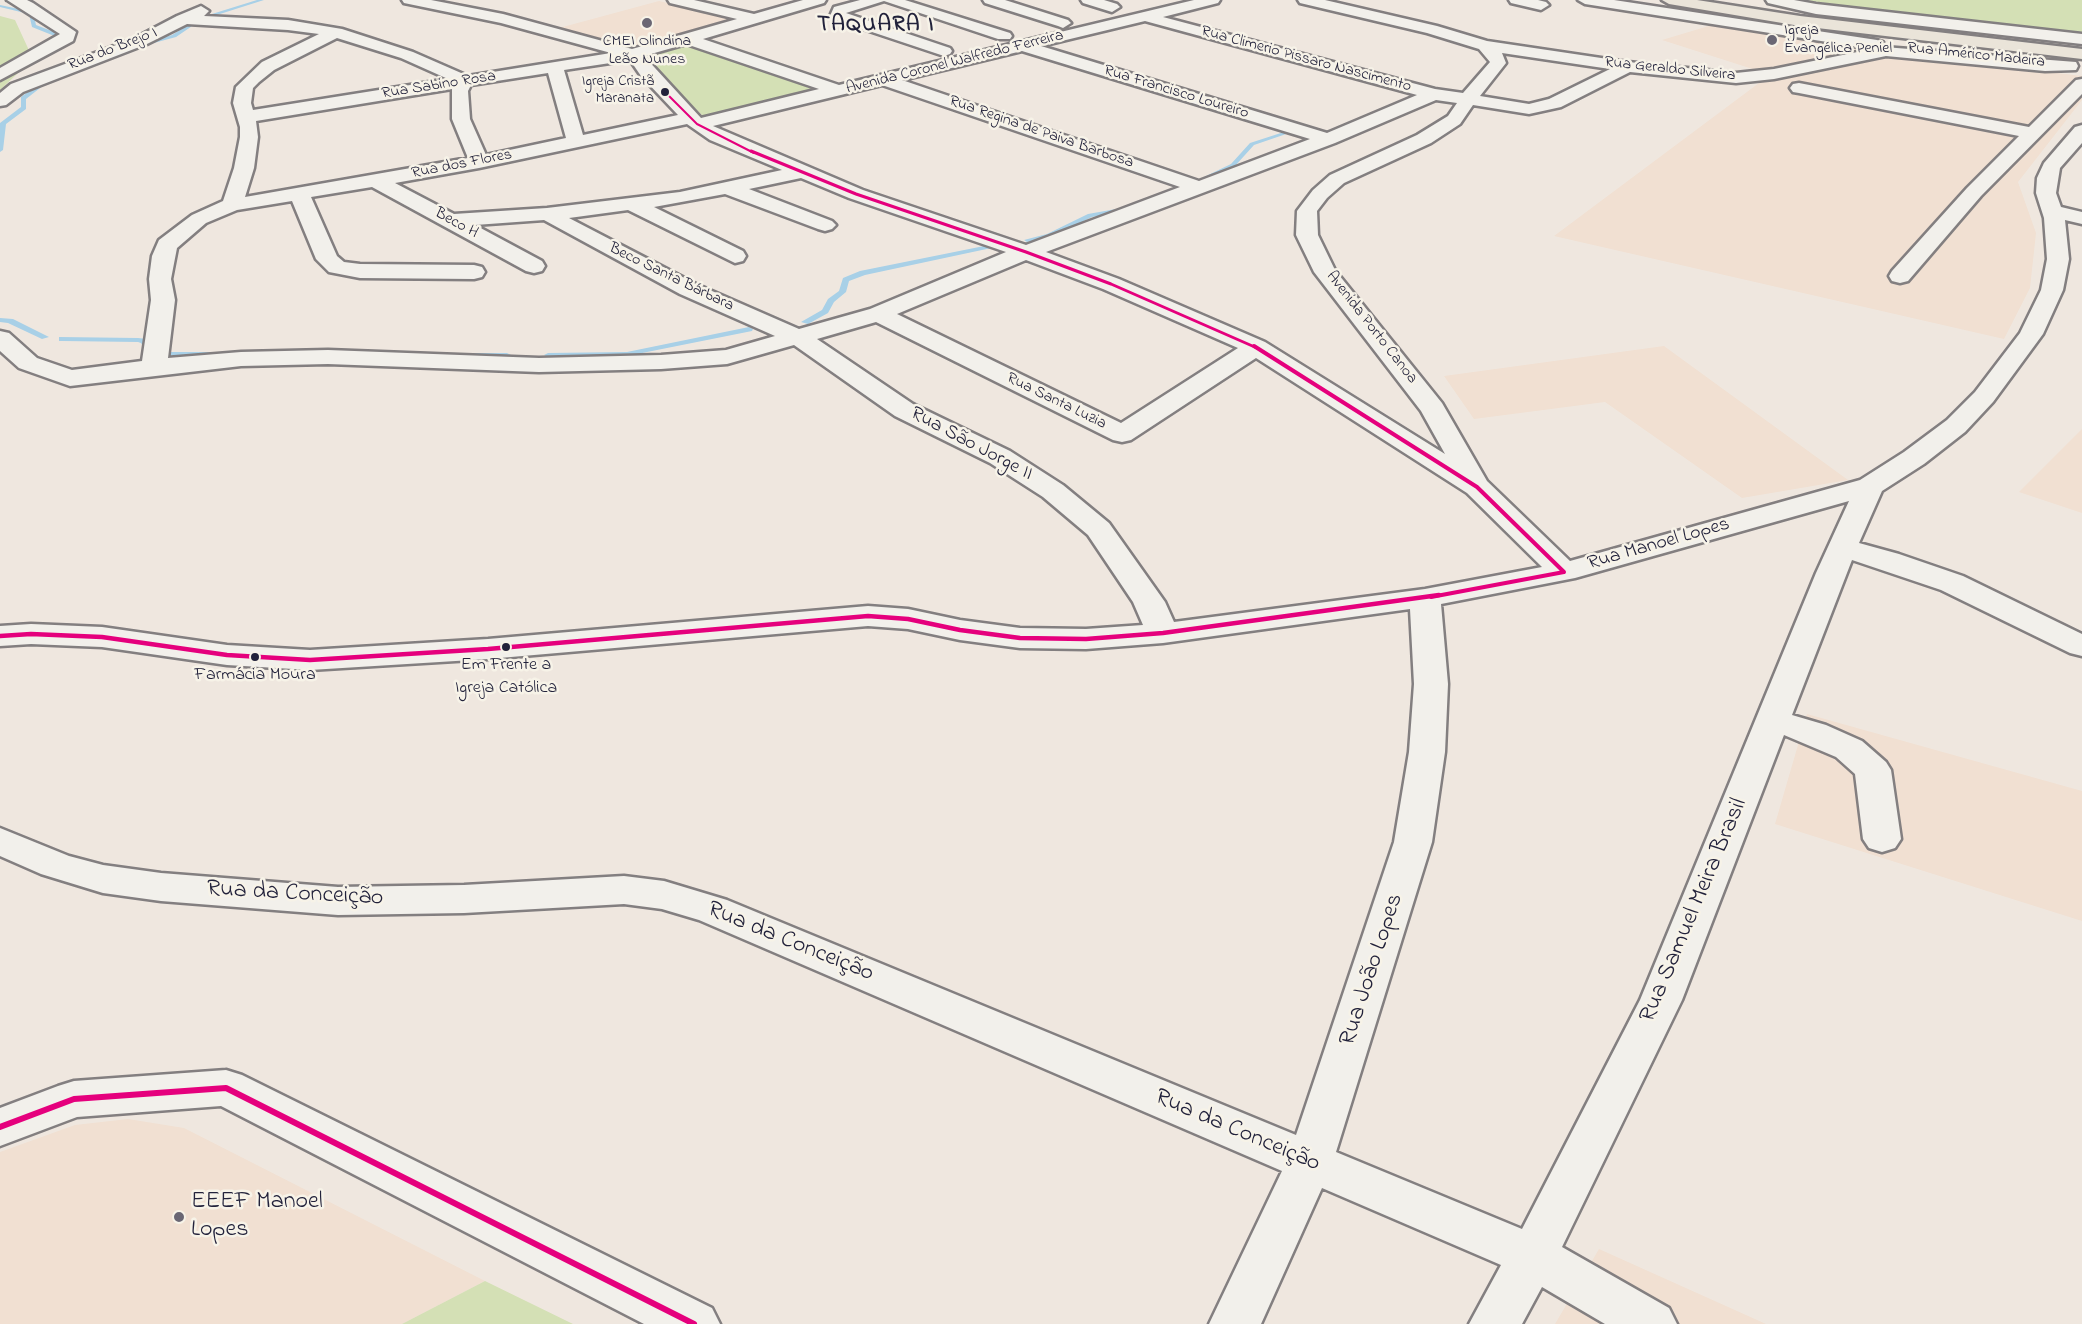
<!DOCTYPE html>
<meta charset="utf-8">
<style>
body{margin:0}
canvas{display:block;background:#efe7df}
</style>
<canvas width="2082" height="1324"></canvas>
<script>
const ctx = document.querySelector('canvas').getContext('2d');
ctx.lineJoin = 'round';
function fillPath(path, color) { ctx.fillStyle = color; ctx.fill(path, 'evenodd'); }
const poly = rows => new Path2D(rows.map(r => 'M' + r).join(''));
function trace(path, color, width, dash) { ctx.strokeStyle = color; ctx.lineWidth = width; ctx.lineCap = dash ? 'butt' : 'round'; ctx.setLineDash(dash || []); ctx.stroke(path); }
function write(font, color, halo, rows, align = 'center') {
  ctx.font = font + ' "Indie Flower",sans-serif'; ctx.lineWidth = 5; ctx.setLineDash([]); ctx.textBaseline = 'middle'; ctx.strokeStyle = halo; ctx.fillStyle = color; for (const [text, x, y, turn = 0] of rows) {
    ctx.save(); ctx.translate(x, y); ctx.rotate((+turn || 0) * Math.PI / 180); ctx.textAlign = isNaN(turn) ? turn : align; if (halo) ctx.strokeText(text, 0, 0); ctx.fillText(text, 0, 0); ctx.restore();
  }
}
fillPath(poly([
 [659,1,734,19,634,48,559,28],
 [1712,25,1873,47,1762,72,1662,40],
 [1901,54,2082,76,2082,100,2018,182,2036,233,2030,288,2004,339,1554,236,1759,83],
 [1664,346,1848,480,1742,498,1605,402,1474,419,1444,376],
 [2082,429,2082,513,2019,492],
 [1807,714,2082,791,2082,921,1775,824],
 [128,1119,184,1128,485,1281,402,1324,0,1324,0,1152,75,1125],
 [1599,1249,1766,1324,1555,1324]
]), '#f1e0d2');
fillPath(poly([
 [1805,0,2082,0,2082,36,1833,4],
 [0,16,15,20,33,59,0,90],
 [678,45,696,45,815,90,704,117,649,63,649,56],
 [485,1281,573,1324,402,1324]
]), '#d4e0b5');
fillPath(poly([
 [257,0,264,0,201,20,176,37,139,47,136,45,172,35,199,18,257,0],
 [0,5,33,12,36,25,62,35,62,39,54,44,50,44,50,42,57,37,32,27,29,14,0,7,0,5],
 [44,80,49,81,26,99,26,109,6,124,3,150,0,152,0,123,21,107,21,97,44,80],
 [1287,131,1292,132,1254,145,1235,166,1209,178,1204,177,1231,164,1250,143,1287,131],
 [1133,206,1136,208,1135,209,1092,217,1051,237,1027,242,1024,240,1047,234,1088,214,1133,206],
 [994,244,996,245,996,247,865,275,849,281,846,292,834,302,828,313,808,324,801,322,822,310,828,299,839,291,843,278,860,271,994,244],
 [0,318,13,319,49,337,42,339,8,323,0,322,0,318],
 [749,327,753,329,752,331,627,356,548,357,544,355,548,353,627,352,749,327],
 [59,337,138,338,147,339,155,353,151,355,148,355,141,343,138,342,62,341,59,341,59,337],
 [156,352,228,352,232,354,228,356,159,356,155,354,156,352],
 [435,353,507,353,511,355,507,357,435,357,435,353]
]), '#a8d0e7');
const minor = poly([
 [7,0,27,0,33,3,76,32,73,41,0,80,0,68,60,34,7,0],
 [402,0,431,0,503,14,632,49,737,19,670,3,668,0,694,0,754,14,803,0,826,0,824,3,703,39,839,85,1194,0,1220,0,1218,3,1163,17,1435,89,1463,93,1490,62,1479,49,1427,33,1300,3,1298,0,1325,0,1437,26,1487,41,1628,62,1736,73,1774,69,1872,49,1585,4,1578,0,1614,0,1877,40,1883,42,1884,47,2076,62,2078,66,2076,70,2045,71,1886,56,1774,79,1736,83,1630,72,1561,107,1529,114,1473,105,1460,124,1431,143,1344,183,1327,198,1317,211,1318,235,1335,270,1442,403,1487,481,1570,561,1860,480,1904,452,1947,420,1975,392,2020,333,2041,290,2047,259,2044,218,2036,193,2037,178,2044,163,2075,127,2082,125,2082,143,2060,168,2056,193,2061,207,2082,212,2082,224,2065,220,2069,259,2063,290,2043,334,1993,402,1965,432,1924,464,1882,491,1859,543,1899,554,1963,576,2082,634,2082,656,2070,653,1941,590,1852,560,1792,715,1826,725,1862,741,1886,762,1891,770,1901,839,1895,848,1882,852,1869,848,1863,839,1855,774,1836,757,1784,735,1682,1000,1562,1247,1669,1308,1677,1324,1605,1324,1542,1287,1522,1324,1469,1324,1501,1265,1322,1188,1261,1324,1209,1324,1282,1171,699,920,662,909,624,904,464,913,338,915,161,901,103,893,41,874,0,856,0,828,69,856,103,865,161,873,338,887,464,885,624,876,664,881,727,900,1296,1135,1394,842,1409,752,1414,684,1410,609,1163,643,1086,649,1020,648,960,640,908,629,868,626,488,659,310,670,227,665,102,647,31,644,0,646,0,626,31,624,102,627,227,645,310,650,488,639,868,606,908,609,960,620,1020,628,1086,629,1143,625,1133,602,1088,535,1043,497,990,463,895,416,794,345,727,364,661,369,539,372,328,364,241,366,70,386,19,368,0,351,0,331,9,333,37,358,72,370,142,361,151,300,149,279,152,256,159,240,192,215,223,201,234,168,240,137,240,127,233,103,236,87,262,62,319,34,288,30,187,24,147,44,23,92,6,105,0,106,0,93,11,84,135,38,177,16,201,6,209,11,204,16,288,20,342,29,413,52,468,76,611,53,501,23,404,3,402,0],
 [1145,21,1417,95,1327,133,1041,46,1145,21],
 [337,38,401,58,448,79,253,110,251,103,253,88,259,82,274,70,337,38],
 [686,44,819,89,701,118,644,56,686,44],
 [1022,51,1310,139,1199,181,902,80,1022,51],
 [1502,53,1610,69,1549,99,1529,104,1480,96,1506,63,1502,53],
 [630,60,641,76,678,115,583,135,564,70,630,60],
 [548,73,566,138,486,155,470,119,468,91,471,85,548,73],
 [882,85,1180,187,1026,245,863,190,713,126,882,85],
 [452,89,452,119,468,158,245,197,254,168,258,137,256,121,452,89],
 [1436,100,1457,103,1448,116,1417,135,1330,175,1313,190,1297,211,1296,235,1314,272,1421,411,1445,454,1265,342,1119,279,1046,252,1335,143,1436,100],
 [687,124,710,140,782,170,680,192,547,208,454,214,395,183,479,168,687,124],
 [801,178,849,198,1006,252,870,309,799,329,696,284,569,218,628,210,735,263,743,261,746,256,743,251,654,207,725,194,818,229,825,231,832,229,836,225,832,221,749,189,801,178],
 [372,187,526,271,534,273,542,271,545,266,542,261,475,225,544,220,680,294,775,336,726,350,661,355,539,358,328,350,241,352,168,358,175,300,171,279,177,248,206,223,237,210,292,201,316,259,329,272,360,278,474,279,482,277,485,272,482,267,474,265,360,264,344,262,337,256,311,197,372,187],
 [1026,260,1103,289,1238,348,1121,423,897,314,1026,260],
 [876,322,1113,440,1122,442,1131,440,1256,358,1467,493,1542,567,1425,589,1174,622,1165,602,1109,523,1063,485,1010,451,913,404,817,339,876,322],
 [1849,501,1816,573,1640,1000,1522,1229,1336,1152,1432,842,1445,752,1448,684,1441,604,1575,578,1849,501],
 [860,0,905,0,1010,33,1012,36,1010,39,998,39,884,1,846,13,950,48,952,51,950,54,944,56,833,19,830,16,834,7,860,0],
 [983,0,1005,0,1068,20,1071,23,1063,28,1058,26,985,3,983,0],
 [1081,0,1104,0,1117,4,1120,7,1112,12,1083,3,1081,0],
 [1509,0,1538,0,1546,2,1549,5,1541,10,1511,3,1509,0],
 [1766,0,1794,0,1816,4,2082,34,2082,44,1816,14,1768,3,1766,0],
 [2082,79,2082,94,1981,196,1908,281,1900,283,1892,281,1889,276,1892,271,1967,188,2019,136,1799,93,1793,92,1790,88,1793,84,1799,83,2029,127,2076,80,2082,79],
 [226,1070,242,1075,712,1308,720,1324,644,1324,221,1106,77,1117,0,1146,0,1108,58,1086,74,1081,226,1070]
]);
const major = poly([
 [1662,0,1697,0,1800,16,2082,49,2082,59,1800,26,1669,4,1662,0]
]);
trace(minor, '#837f80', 5);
trace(major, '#837f80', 5);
fillPath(minor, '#f2f0eb');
fillPath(major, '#eae4d9');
trace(poly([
 [665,92,697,124,754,153]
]), '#e5007d', 2);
trace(poly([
 [751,151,856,194,1026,252,1111,284,1257,348]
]), '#e5007d', 3);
trace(poly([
 [1254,346,1477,487,1564,572],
 [1431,597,1564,572]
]), '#e5007d', 4);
trace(poly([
 [0,636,31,634,102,637,227,655,310,660,488,649,868,616,908,619,960,630,1020,638,1086,639,1163,633,1439,595]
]), '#e5007d', 4.5);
trace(poly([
 [0,1127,74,1099,226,1088,694,1324]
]), '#e5007d', 6);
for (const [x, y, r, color] of [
 [647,23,6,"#6a6774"],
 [1772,40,6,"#6a6774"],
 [665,92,5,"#22223b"],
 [506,647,5,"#22223b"],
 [255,657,5,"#22223b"],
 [179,1217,6,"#6a6774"]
]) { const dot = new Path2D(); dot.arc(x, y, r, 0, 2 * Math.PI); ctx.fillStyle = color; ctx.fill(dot); trace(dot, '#f7f3e8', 2); }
write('15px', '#22223b', '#f7f3e8', [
 ["Igreja Cristã",654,83],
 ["Maranata",654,100]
], 'right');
write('16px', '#22223b', '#f7f3e8', [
 ["Igreja",1784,31],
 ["Evangélica Peniel",1784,49],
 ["CMEI Olindina",647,42,"center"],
 ["Leão Nunes",647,60,"center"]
], 'left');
write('16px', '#22223b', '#f7f3e8', [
 ["Rua do Brejo I",113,50,-21],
 ["Rua Américo Madeira",1976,56,6],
 ["Rua Climerio Pissaro Nascimento",1306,60,15],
 ["Avenida Coronel Walfredo Ferreira",955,63,-14],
 ["Rua Geraldo Silveira",1670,70,6],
 ["Rua Sabino Rosa",439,86,-9],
 ["Rua Francisco Loureiro",1176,93,17],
 ["Rua Regina de Paiva Barbosa",1041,133,19],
 ["Rua dos Flores",462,165,-11],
 ["Beco H",456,224,29],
 ["Beco Santa Bárbara",671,278,26],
 ["Avenida Porto Canoa",1371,328,52],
 ["Rua Santa Luzia",1056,402,26]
]);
write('18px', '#22223b', '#f7f3e8', [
 ["Em Frente a",506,666],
 ["Igreja Católica",506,689],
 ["Farmácia Moura",255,676]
]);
write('20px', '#22223b', '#f7f3e8', [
 ["Rua São Jorge II",971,445,28],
 ["Rua Manoel Lopes",1659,545,-16]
]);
ctx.letterSpacing = '1.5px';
write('bold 22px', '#22223b', '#f7f3e8', [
 ["TAQUARA I",876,26]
]);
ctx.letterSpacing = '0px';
write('24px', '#22223b', '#f7f3e8', [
 ["Rua da Conceição",295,895,3],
 ["Rua Samuel Meira Brasil",1695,911,-67],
 ["Rua da Conceição",790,943,22],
 ["Rua João Lopes",1373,970,-72],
 ["Rua da Conceição",1237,1132,23]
]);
write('24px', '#22223b', '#f7f3e8', [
 ["EEEF Manoel",191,1203],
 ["Lopes",191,1231]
], 'left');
</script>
